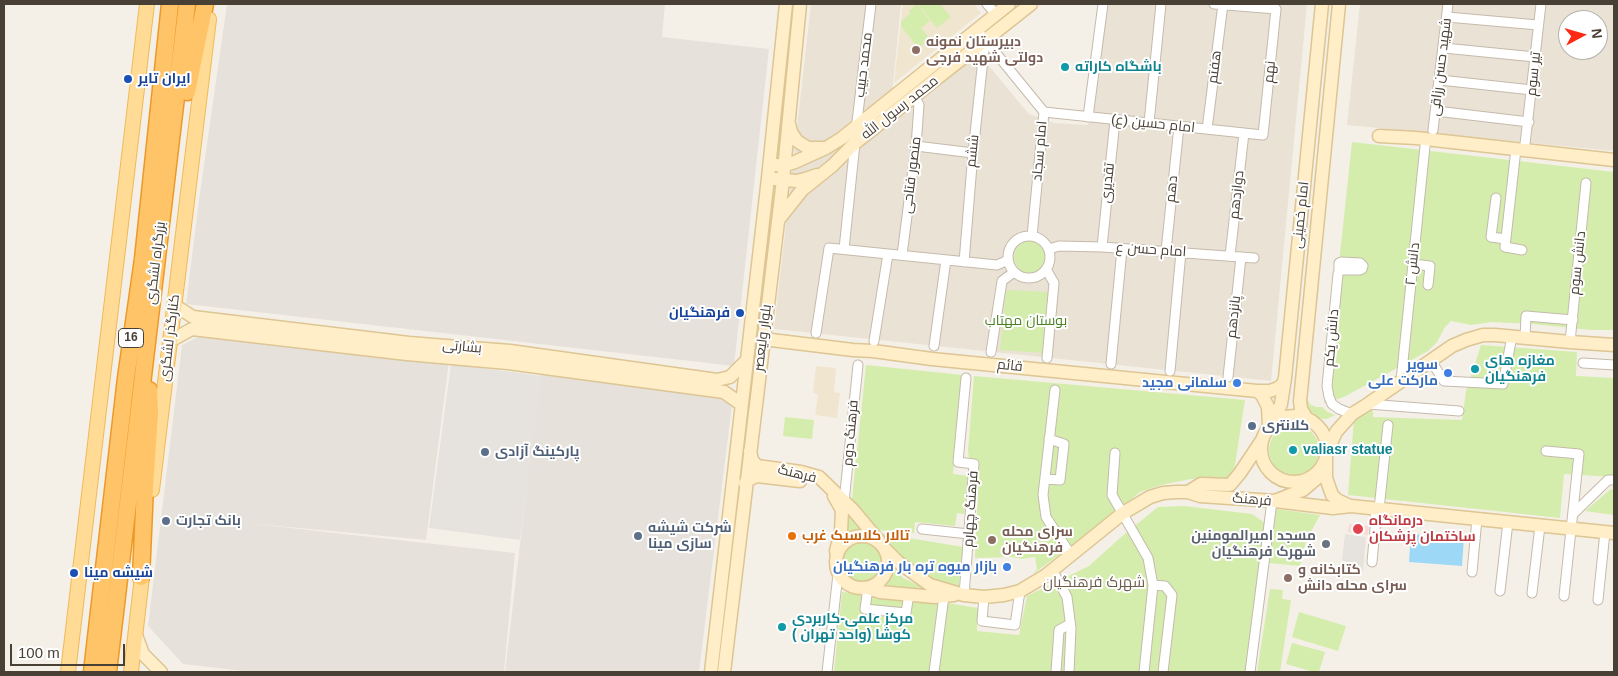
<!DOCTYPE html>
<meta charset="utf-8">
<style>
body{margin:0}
#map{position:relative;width:1618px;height:676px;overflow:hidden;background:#f5f0e7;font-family:Arial,sans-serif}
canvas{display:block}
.frame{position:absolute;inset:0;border:5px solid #494035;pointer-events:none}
.north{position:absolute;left:1558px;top:10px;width:50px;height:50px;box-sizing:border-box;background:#fff;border:1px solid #b6b3ae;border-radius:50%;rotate:84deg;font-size:14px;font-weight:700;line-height:20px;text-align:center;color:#494035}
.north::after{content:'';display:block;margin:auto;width:18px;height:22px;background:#ff2914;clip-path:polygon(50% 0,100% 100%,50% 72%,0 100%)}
.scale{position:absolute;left:10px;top:644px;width:115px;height:22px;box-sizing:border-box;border:2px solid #494035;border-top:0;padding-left:6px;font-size:15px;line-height:18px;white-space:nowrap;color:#494035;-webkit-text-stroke:4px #fff;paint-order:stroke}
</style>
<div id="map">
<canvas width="1618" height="676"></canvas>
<div class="frame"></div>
<div class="north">N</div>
<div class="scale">100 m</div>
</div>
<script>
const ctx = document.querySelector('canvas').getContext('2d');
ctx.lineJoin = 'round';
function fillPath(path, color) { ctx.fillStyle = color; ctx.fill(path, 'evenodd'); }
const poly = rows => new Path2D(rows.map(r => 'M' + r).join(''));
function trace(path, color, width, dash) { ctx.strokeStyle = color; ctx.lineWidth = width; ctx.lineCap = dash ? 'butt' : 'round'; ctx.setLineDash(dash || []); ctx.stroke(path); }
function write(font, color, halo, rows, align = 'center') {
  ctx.font = font + ' Arial,Cairo,sans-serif'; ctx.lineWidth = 4; ctx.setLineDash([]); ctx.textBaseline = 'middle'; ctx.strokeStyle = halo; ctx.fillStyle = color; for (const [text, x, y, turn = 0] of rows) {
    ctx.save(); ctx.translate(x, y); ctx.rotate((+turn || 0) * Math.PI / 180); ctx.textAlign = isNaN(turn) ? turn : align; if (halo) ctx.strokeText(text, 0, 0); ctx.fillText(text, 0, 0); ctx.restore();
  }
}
fillPath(poly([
 [811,4,901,4,890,114,891,121,979,54,1029,114,1055,123,1088,125,1105,4,1307,4,1271,381,774,329],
 [1360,4,1614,4,1614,151,1347,125],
 [1568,20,1598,20,1598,50,1568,50]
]), '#eae2d4');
fillPath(poly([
 [227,4,665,4,662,37,769,49,734,366,186,304,199,200],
 [198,337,449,361,426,540,246,523,515,553,504,672,251,672,183,664,148,626,182,345],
 [540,374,726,398,732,405,699,672,505,672]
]), '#e7e1dc');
fillPath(poly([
 [903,4,974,4,981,13,894,83],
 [816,366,836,368,834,392,840,393,837,418,815,415,818,394,813,393]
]), '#f0e5cf');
fillPath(poly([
 [1349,524,1369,526,1368,535,1348,532]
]), '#f7dbd9');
fillPath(poly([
 [917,4,930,21,921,28,930,39,918,48,901,26,901,21,910,14,909,11],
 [918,4,940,4,951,17,937,28],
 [1352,142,1614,172,1614,330,1591,330,1533,324,1492,322,1471,325,1451,321,1445,327,1437,342,1428,351,1344,397,1324,403],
 '1014 257a16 16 0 1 1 32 0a16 16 0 1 1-32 0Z',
 [1006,290,1051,292,1045,353,1000,350],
 [1481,345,1577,352,1576,376,1614,378,1614,477,1564,474,1560,518,1348,495,1354,419,1373,410,1373,417,1462,420,1466,391],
 [866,365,963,375,953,474,968,476,964,514,957,513,955,526,915,522,914,533,878,530,852,499],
 [974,376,1245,400,1233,478,1191,479,1161,485,1140,492,1109,518,1033,574,1037,569,1035,557,1022,559,1013,557,975,558,979,462,969,459,968,451],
 [1305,396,1311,405,1316,407,1322,407,1328,412,1335,415,1327,419,1315,418,1309,413],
 [785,417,814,420,812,439,783,436],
 '1269 450a25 25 0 1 1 50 0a25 25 0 1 1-50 0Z',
 [1611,489,1614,490,1614,515,1585,511],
 [843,504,863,532,852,534,845,538],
 [1184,506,1252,514,1265,523,1246,672,834,672,842,592,934,601,978,608,977,631,1019,635,1027,596,1089,566,1120,538,1158,507],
 [1276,509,1320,515,1306,541,1300,566,1269,563],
 [879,533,963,547,958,591,931,581,903,561],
 '842 562a21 21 0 1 1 42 0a21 21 0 1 1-42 0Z',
 [891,565,903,578,938,594,877,588,889,578,892,570],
 [1270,589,1283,590,1282,599,1291,600,1280,672,1257,672],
 [1299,612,1346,626,1338,651,1292,637],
 [1292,643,1325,652,1319,672,1314,672,1286,664]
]), '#d4edac');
fillPath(poly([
 [451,364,542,376,520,540,429,528],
 [1345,534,1366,537,1363,572,1344,570,1345,561,1342,560]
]), '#e6e3df');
fillPath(poly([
 [1411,534,1464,538,1462,566,1409,562]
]), '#9dd8f7');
const street = poly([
 [987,4,996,14],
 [1447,17,1538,25],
 [982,36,1044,112,1032,236],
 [1444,48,1535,57],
 [1440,80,1532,90],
 [1436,111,1529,122],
 [1044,112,1263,135,1276,9,1214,4],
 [1088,117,1103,4],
 [1149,123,1161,4],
 [1207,129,1223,4],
 [856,130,871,4],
 [1433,130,1448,4],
 [1525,144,1541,4],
 [916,146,973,153],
 [1516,149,1505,247,1522,250],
 [1496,198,1491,237,1506,239],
 '1008 257a21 21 0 1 1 42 0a21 21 0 1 1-42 0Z',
 [1102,247,1115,120],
 [844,249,855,143],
 [1049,249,1059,246,1102,247,1254,258],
 [1166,251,1179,126],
 [902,255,916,146,919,105,914,96],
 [1230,256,1244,133],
 [964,262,973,153,985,40],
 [1413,264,1430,266,1428,285],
 [1046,269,1054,283,1047,358],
 [1339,272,1339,263,1341,262,1360,263,1363,266,1362,269,1360,270,1340,270,1338,274,1327,386,1329,397,1332,404,1339,409,1352,414],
 [816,333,829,248,997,265,1008,260],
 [1525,338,1526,316,1573,320],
 [874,341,888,254],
 [1570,342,1586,183],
 [934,346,946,260],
 [991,352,1002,281,1014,272],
 [1431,361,1444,381,1503,384,1512,336],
 [1583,363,1614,365],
 [1111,364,1122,249],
 [1170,371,1181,252],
 [1228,377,1241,257],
 [1401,381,1425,146],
 [1055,390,1043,495,1046,517,1071,555],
 [1368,404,1459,411],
 [1546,451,1579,454,1564,596],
 [1115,453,1112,495,1148,558,1153,585,1144,672],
 [1045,479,1060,480,1064,444,1049,439],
 [844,502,858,365],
 [1371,509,1375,512,1376,519,1372,562],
 [1379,509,1388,425],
 [1573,514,1608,480,1614,480],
 [922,529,969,534],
 [1052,570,1067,597,1071,628,1069,672],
 [1472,572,1477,519],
 [1153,585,1165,586,1172,595,1163,672],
 [868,588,865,609,906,613,909,594],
 [1500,591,1508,522],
 [1532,593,1540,526],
 [964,595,974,464,958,462,966,378],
 [984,597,982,621,1015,625,1020,591],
 [1598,600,1605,532],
 [827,672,838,574],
 [934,672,944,596],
 [1056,672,1059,630,1070,624],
 [1250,672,1272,501]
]);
const secondary = poly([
 [789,124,791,132,797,141,808,148,823,148],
 [1379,136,1416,138,1614,160],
 [776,165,783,166,795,162,826,148,842,138,1009,4],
 [775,179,796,181,805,179,817,175],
 [779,219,802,190,832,166,855,143,1031,4],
 [174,305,193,317,409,343,510,351,717,380,730,377,746,361],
 [763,339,853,350,873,351,932,359,1257,391,1270,391,1278,388,1283,384,1285,378],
 [170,341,192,329,407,354,508,363,724,392,741,404],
 [1257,391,1262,395,1268,407,1269,427],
 '1261 449a33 33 0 1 1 66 0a33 33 0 1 1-66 0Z',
 [1307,419,1301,409,1300,401,1302,381,1339,4],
 [1273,424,1281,404,1285,378,1322,4],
 [750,451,752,460,757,466,801,472,819,477,853,510,879,541],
 [1327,452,1336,432,1352,414,1368,404,1452,346,1466,340,1483,335,1495,335,1570,342,1614,345],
 [1326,460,1326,478,1332,495,1337,500,1350,506],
 [745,483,746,485,748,480,757,476,800,481],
 [1188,492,1201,484,1230,485,1240,473,1262,440],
 [834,496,842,510,841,532,836,551],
 [1277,500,1303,490,1316,479],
 '836 562a26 26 0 1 1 52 0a26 26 0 1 1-52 0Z',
 [884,548,898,562,930,585,964,595,984,597,1004,595,1020,591,1045,576,1123,513,1150,497,1163,493,1176,492,1188,492,1200,496,1275,501,1333,508,1351,506,1614,533],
 [868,588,880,592,935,597,954,595],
 [136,635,143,654,161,672],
 [711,672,768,178,786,4],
 [724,672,783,180,800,4]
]);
const primary = poly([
 [152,490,209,19],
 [68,672,147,4],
 [131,672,143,568]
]);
const highway = poly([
 [187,92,205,4],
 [141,577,145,486,150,413,149,390],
 [92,672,126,378,143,259,170,4],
 [108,672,187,4]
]);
trace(street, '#c5baab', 11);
trace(secondary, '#ddc594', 15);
trace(primary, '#f0ba5a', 16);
trace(highway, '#ed9929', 19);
trace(street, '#fff', 9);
trace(secondary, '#ffeec7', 12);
trace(primary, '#ffdb96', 14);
trace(highway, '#ffc468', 16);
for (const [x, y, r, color] of [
 [916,50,5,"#8d6e63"],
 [1065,67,5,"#0f9aa8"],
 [128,79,5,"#1a4fb4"],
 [740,313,5,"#1a4fb4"],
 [1475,369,5,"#0f9aa8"],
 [1448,373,5,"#3f7fe0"],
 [1237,383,5,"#3f7fe0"],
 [1252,426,5,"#5c6f8a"],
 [1293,450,5,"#0f9aa8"],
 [485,452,5,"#5c6f8a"],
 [166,521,5,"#5c6f8a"],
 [1358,529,6,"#e0444e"],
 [638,536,5,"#5c6f8a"],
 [792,536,5,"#e8710a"],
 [992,540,5,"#8d6e63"],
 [1326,544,5,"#6b7280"],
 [1007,567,5,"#3f7fe0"],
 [74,573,5,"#1a4fb4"],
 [1288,578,5,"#8d6e63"],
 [782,627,5,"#0f9aa8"]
]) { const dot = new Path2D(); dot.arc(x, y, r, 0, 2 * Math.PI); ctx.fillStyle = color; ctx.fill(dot); trace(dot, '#fff', 2); }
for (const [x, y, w] of [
 [131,338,25]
]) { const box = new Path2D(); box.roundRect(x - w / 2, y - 9.5, w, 19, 4); ctx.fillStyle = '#fff'; ctx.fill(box); trace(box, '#494035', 1); }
write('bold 12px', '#494035', null, [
 ["16",131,338]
]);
write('bold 14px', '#785e54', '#fff', [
 ["دبیرستان نمونه",926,42],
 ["دولتی شهید فرجی",926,58],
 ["سرای محله",1002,532],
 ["فرهنگیان",1002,548],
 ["کتابخانه و",1298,570],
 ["سرای محله دانش",1298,586]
], 'left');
write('14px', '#494035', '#fff', [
 ["محمد حبیب",864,65,-83],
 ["هفتم",1215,67,-83],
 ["شهید حسن رزاقی",1441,67,-83],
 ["نهم",1270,72,-84],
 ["تیر سوم",1534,74,-84],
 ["محمد رسول الله",900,108,-38],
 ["امام حسین (ع)",1153,124,6],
 ["ششم",973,151,-84],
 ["امام سجاد",1040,151,-85],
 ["منصور فتاحی",912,175,-83],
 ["تقدیری",1108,183,-84],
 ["دهم",1172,189,-84],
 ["دوازدهم",1237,195,-84],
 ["امام خمینی",1301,215,-84],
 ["امام حسن ع",1151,250,4],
 ["بزرگراه لشگری",156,263,-83],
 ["دانش سوم",1578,263,-84],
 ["دانش ۲",1413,264,-84],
 ["پانزدهم",1234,317,-84],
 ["کنارگذر لشگری",170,338,-83],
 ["بلوار ولیعصر",763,338,-83],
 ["دانش یکم",1332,338,-85],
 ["بشارتی",462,347,5],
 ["قائم",1010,366,6],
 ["فرهنگ دوم",851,433,-85],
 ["فرهنگ",797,474,14],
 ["فرهنگ",1252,500,5],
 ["فرهنگ چهارم",971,509,-86]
]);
write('bold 14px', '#0d838f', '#fff', [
 ["باشگاه کاراته",1075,67],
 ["مغازه های",1485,361],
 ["فرهنگیان",1485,377],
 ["valiasr statue",1303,450],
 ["مرکز علمی-کاربردی",792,619],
 ["کوشا (واحد تهران )",792,635]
], 'left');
write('bold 14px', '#164399', '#fff', [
 ["ایران تایر",138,79],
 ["فرهنگیان",730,313,"right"],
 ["شیشه مینا",84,573]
], 'left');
write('14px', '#4c8122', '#fff', [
 ["بوستان مهتاب",1026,321]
]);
write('bold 14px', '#366cbe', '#fff', [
 ["سوپر",1438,365],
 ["مارکت علی",1438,381],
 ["سلمانی مجید",1227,383],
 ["بازار میوه تره بار فرهنگیان",997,567]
], 'right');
write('bold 14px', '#4e5e75', '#fff', [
 ["کلانتری",1262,426],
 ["پارکینگ آزادی",495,452],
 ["بانک تجارت",176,521],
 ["شرکت شیشه",648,528],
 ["سازی مینا",648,544]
], 'left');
write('bold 14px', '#be3a42', '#fff', [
 ["درمانگاه",1369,521],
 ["ساختمان پزشکان",1369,537]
], 'left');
write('bold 14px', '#c56008', '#fff', [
 ["تالار کلاسیک غرب",802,536]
], 'left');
write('bold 14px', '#5b616d', '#fff', [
 ["مسجد امیرالمومنین",1316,536],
 ["شهرک فرهنگیان",1316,552]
], 'right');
write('15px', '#6d5d4b', '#fff', [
 ["شهرک فرهنگیان",1094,583]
]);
</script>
